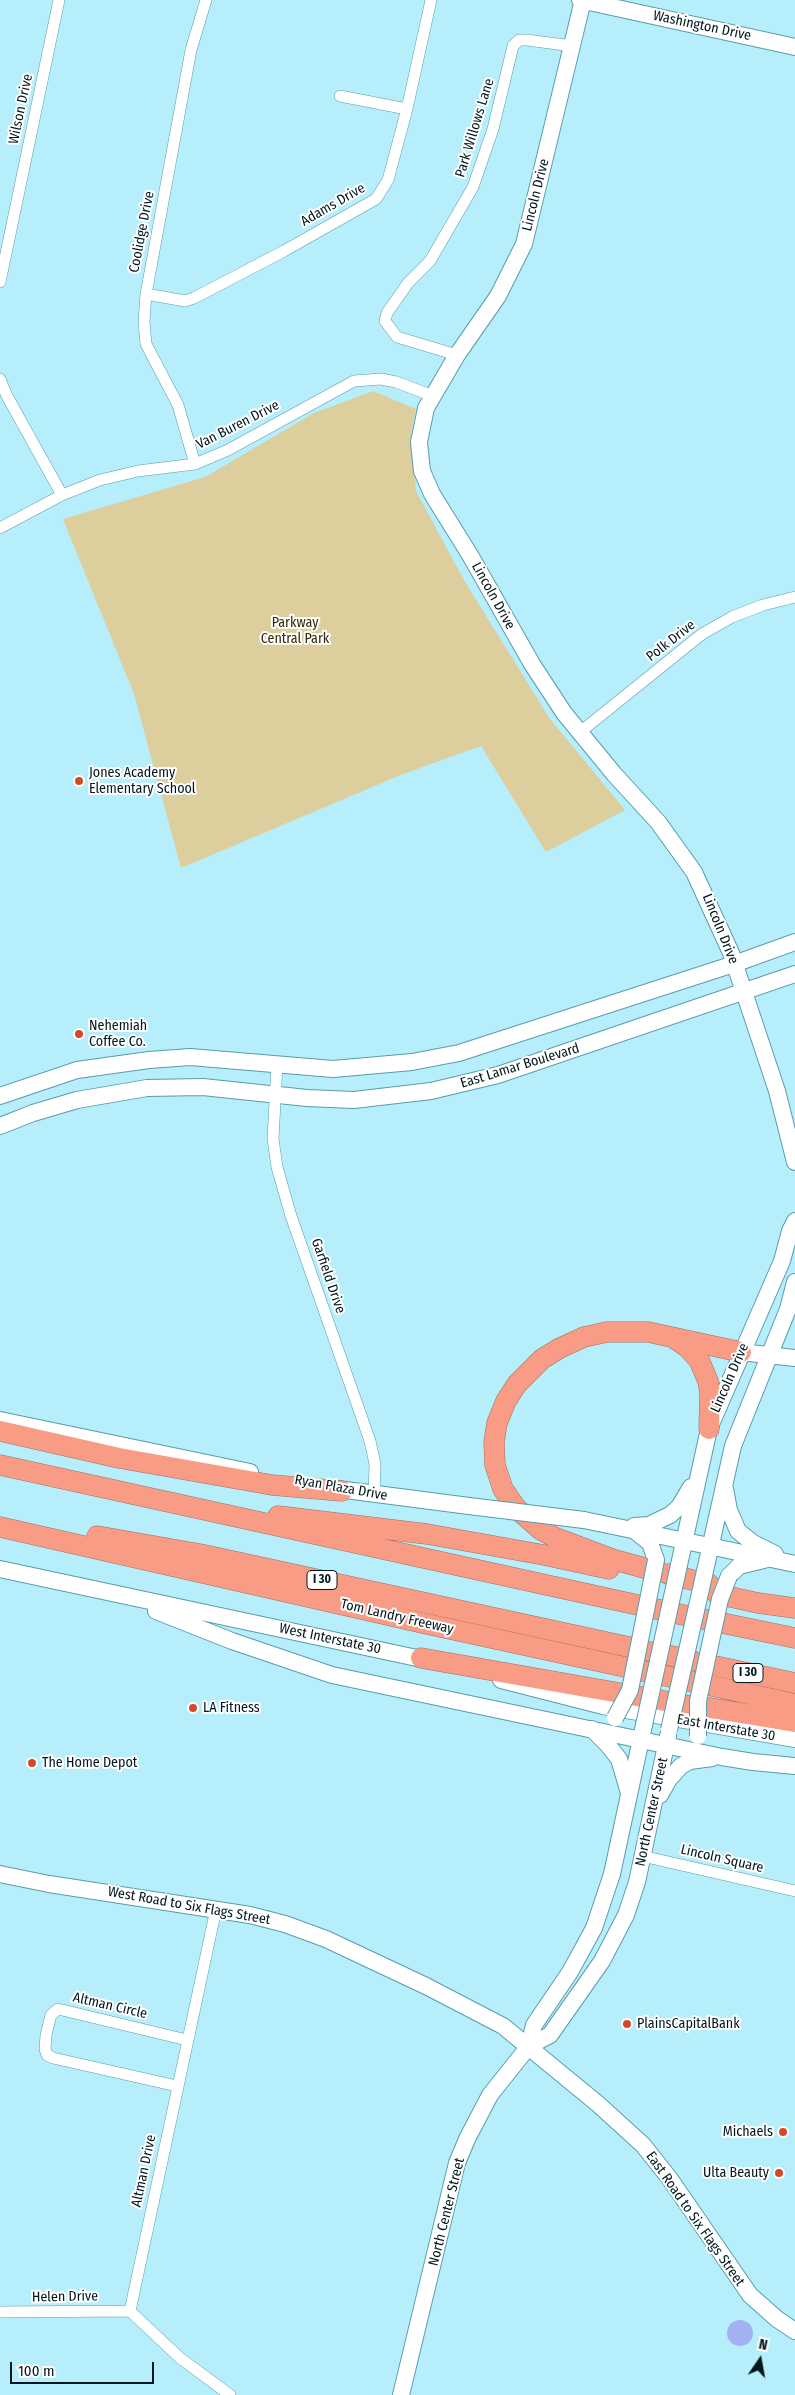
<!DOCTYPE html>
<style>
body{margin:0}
#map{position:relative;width:795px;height:2395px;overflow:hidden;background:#b7eefb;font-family:"Fira Sans Condensed",sans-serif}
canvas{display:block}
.north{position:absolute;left:735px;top:2335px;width:50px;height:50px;-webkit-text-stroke:4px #fff;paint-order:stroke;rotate:12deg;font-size:14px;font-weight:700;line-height:20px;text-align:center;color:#00171e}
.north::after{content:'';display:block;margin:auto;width:18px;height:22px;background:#00171e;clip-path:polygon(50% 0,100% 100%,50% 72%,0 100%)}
.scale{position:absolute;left:10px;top:2362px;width:144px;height:22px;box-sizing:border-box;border:2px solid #00171e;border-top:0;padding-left:6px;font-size:15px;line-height:18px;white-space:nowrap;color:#00171e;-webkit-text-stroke:4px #fff;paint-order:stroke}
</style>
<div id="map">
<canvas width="795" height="2395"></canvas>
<div class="north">N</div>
<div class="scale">100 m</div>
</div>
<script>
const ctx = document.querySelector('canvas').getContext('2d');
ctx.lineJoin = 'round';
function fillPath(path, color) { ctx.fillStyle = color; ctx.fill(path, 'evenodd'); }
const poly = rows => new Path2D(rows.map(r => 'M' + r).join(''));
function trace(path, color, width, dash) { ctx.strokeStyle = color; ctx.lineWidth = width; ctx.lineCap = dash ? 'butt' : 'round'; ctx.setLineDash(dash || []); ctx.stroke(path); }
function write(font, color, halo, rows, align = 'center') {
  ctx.font = font + ' "Fira Sans Condensed",sans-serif'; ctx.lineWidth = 4; ctx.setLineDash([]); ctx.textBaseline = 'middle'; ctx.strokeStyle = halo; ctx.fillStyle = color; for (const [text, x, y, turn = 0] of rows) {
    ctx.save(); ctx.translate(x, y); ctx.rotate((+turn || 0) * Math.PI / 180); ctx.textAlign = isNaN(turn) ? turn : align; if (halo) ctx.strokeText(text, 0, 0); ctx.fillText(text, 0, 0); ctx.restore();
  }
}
fillPath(poly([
 [373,391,416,409,411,433,416,491,465,582,550,719,625,810,546,852,481,746,403,774,181,868,134,694,63,519,205,477,314,413]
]), '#dcce9d');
fillPath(poly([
 '727 2333a13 13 0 1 1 26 0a13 13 0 1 1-26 0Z'
]), '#a3b1f2');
const street = poly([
 [340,96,407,109],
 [0,282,59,0],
 [146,294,185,301,194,298,284,251,376,199,388,180,407,109,431,0],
 [457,355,397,337,385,321,387,313,408,283,430,261,473,187,493,129,513,46,519,40,527,40,573,46],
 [0,379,7,396,62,495],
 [195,464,178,405,146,344,144,322,146,294,191,50,206,0],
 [0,528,62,495,100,480,138,471,195,464,228,450,354,381,381,379,396,382,433,396],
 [579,733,702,634,732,617,763,605,795,597],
 [277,1064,273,1139,277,1167,291,1216,370,1441,375,1464,374,1495],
 [642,1856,795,1891],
 [177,2086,53,2058,47,2055,45,2049,46,2035,51,2015,58,2009,187,2040],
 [130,2311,216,1909],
 [130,2311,180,2358,230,2395],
 [0,2312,130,2311]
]);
const secondary = poly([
 [580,0,795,47],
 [583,0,524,244,498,296,457,355,426,408,419,442,422,471,432,494,470,555,532,664,564,713,614,774,658,822,694,872,731,953,777,1091,795,1162],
 [0,1096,77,1070,149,1060,190,1057,333,1069,412,1062,459,1053,734,964,795,942],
 [0,1126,33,1113,77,1100,147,1088,203,1087,307,1098,354,1100,431,1091,498,1075,795,974],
 [741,1352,795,1358],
 [0,1420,250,1472],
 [330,1488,469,1506],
 [725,1489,729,1510,738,1531,753,1543,775,1554],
 [584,1520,795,1564],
 [634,1526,649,1525,670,1515,679,1507,691,1487],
 [635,1531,650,1543,656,1560],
 [679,1565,709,1429,782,1261,790,1231,795,1221],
 [0,1569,431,1661],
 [705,1571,733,1446,788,1309,795,1282],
 [729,1576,739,1566,764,1560],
 [156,1611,232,1641,332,1675,722,1757,753,1762,795,1766],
 [501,1680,603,1706,795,1739],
 [592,1729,608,1745,619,1759,629,1793],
 [660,1795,669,1779,681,1766,690,1761,712,1758],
 [0,1874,49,1884,250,1915,285,1924,326,1939,426,1986,503,2026,598,2104,643,2145,670,2179,750,2295,777,2319,795,2331],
 [529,2046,550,2035,602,1961,626,1915,637,1882,668,1736],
 [401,2395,457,2163,467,2139,490,2095,529,2046,534,2025,570,1972,594,1928,612,1874,644,1725]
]);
const highway = poly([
 [675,1339,687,1347,699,1360,708,1381,710,1393,709,1429],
 [0,1431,119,1458,272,1485,342,1491],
 [0,1465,688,1616,795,1638],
 [278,1516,427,1534,544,1555,609,1569],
 [0,1527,427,1624,795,1704],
 [97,1536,200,1554,643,1650],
 [659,1572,615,1560,554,1537,541,1530,516,1508,503,1489,495,1465,494,1442,497,1423,506,1401,517,1384,542,1359,560,1348,584,1337,607,1332,648,1332,741,1352],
 [668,1574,709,1584],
 [717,1594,758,1603,795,1608],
 [652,1652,691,1660],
 [421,1658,682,1704],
 [701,1663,795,1683],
 [692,1705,795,1722]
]);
trace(street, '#589cac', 12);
trace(secondary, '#589cac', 18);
trace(highway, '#a16d61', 21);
trace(street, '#fff', 11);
trace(secondary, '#fff', 16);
trace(highway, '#f89c85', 20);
const secondaryBridge = poly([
 [469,1506,584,1520],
 [615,1718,630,1690,656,1560],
 [644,1725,679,1565],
 [669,1730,705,1571],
 [698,1736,698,1701,720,1599,729,1576]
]);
trace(secondaryBridge, '#589cac', 18, []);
trace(secondaryBridge, '#fff', 16);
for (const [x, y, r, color] of [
 [79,781,5,"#d34927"],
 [79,1034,5,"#d34927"],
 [193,1708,5,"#d34927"],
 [32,1763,5,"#d34927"],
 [627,2024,5,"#d34927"],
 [783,2132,5,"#d34927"],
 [779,2173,5,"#d34927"]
]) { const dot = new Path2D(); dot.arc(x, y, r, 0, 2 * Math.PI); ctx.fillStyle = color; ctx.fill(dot); trace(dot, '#fff', 2); }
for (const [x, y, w] of [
 [322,1580,30],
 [748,1673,30]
]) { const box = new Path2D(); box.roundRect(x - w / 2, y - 9.5, w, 19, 4); ctx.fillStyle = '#fff'; ctx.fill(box); trace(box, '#00171e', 1); }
write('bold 12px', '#00171e', null, [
 ["I 30",322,1580],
 ["I 30",748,1673]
]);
write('14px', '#00171e', '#fff', [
 ["Washington Drive",702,26,12],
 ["Wilson Drive",21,109,-78],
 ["Park Willows Lane",475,128,-73],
 ["Lincoln Drive",536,195,-76],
 ["Adams Drive",333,205,-30],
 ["Coolidge Drive",142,232,-79],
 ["Van Buren Drive",238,425,-27],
 ["Lincoln Drive",493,596,61],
 ["Polk Drive",671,641,-38],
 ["Lincoln Drive",720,929,68],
 ["East Lamar Boulevard",520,1066,-17],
 ["Garfield Drive",328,1276,71],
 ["Lincoln Drive",730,1378,-66],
 ["Ryan Plaza Drive",341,1488,10],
 ["Tom Landry Freeway",397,1617,13],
 ["West Interstate 30",330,1639,12],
 ["East Interstate 30",726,1728,10],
 ["North Center Street",652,1812,-78],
 ["Lincoln Square",722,1859,13],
 ["West Road to Six Flags Street",189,1906,10],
 ["Altman Circle",110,2006,13],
 ["Altman Drive",144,2171,-78],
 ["North Center Street",447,2212,-76],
 ["East Road to Six Flags Street",695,2219,55],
 ["Helen Drive",65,2297,-1]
]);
write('14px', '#322a09', '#fff', [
 ["Parkway",295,623],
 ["Central Park",295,639]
]);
write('14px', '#00171e', '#fff', [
 ["Jones Academy",89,773],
 ["Elementary School",89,789],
 ["Nehemiah",89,1026],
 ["Coffee Co.",89,1042],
 ["LA Fitness",203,1708],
 ["The Home Depot",42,1763],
 ["PlainsCapitalBank",637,2024],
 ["Michaels",773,2132,"right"],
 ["Ulta Beauty",769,2173,"right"]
], 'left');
</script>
